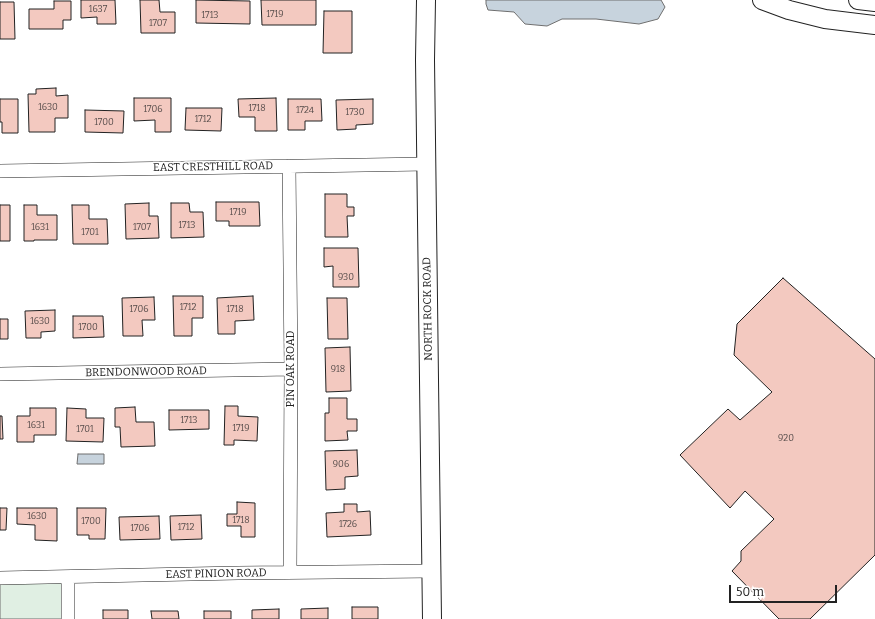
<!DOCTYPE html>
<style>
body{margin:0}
#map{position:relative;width:875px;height:619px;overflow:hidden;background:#fff;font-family:Bitter,serif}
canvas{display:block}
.scale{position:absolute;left:729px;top:585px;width:108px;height:18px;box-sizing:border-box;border:2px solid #222;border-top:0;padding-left:5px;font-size:12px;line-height:14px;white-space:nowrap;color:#222;-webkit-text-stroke:3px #fff;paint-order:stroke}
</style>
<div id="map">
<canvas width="875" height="619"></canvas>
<div class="scale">50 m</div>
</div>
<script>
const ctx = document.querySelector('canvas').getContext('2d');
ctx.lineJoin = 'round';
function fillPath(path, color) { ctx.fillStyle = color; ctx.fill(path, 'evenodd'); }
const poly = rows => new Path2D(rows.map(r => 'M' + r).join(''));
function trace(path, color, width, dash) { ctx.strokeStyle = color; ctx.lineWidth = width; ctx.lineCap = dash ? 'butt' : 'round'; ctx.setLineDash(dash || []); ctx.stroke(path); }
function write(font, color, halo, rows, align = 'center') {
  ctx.font = font + ' Bitter,serif'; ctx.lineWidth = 3; ctx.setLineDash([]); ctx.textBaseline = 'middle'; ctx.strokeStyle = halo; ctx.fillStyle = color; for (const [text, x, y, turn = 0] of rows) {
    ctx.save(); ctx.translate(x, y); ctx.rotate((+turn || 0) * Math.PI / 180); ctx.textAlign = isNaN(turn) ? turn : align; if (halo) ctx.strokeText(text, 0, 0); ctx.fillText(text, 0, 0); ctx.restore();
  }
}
const green = poly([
 [68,577,68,619,0,619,0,578,68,577]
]);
fillPath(green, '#e0efe3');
trace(green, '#6f6f6f', 1);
const water = poly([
 [486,0,661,0,665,7,658,19,639,24,596,19,562,19,547,26,525,24,514,12,488,10,486,4,486,0],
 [78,454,104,454,104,464,77,464,78,454]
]);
fillPath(water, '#c7d3dd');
trace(water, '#6f6f6f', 1);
const building = poly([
 [81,0,115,0,116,24,97,24,97,17,81,18,81,0],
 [140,0,159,0,160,12,175,12,175,33,141,33,140,0],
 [196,0,250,1,250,24,196,23,196,0],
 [261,0,316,0,316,25,262,25,261,0],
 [54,1,71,1,71,20,63,20,63,29,29,29,29,9,54,9,54,1],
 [0,2,14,2,15,39,0,39,0,2],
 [324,11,352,11,352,53,323,53,324,11],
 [56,88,56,96,68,95,68,118,55,118,55,132,29,132,28,94,36,94,36,89,56,88],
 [134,98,171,98,171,132,155,132,155,120,134,121,134,98],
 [276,98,277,131,255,131,255,117,239,117,238,99,276,98],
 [0,99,18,99,18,133,2,133,2,122,0,122,0,99],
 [288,99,321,99,322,121,305,121,305,130,288,130,288,99],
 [373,99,373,124,356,125,356,129,337,130,336,100,373,99],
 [186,108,222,108,221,131,185,130,186,108],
 [85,110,124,111,123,133,85,132,85,110],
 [325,194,347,194,347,207,354,207,354,216,347,216,348,237,325,237,325,194],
 [216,202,259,202,260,226,229,226,229,221,216,221,216,202],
 [149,203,149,216,158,216,159,238,126,239,125,204,149,203],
 [171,203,189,203,190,212,203,212,204,237,171,238,171,203],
 [0,205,10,205,10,241,0,241,0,205],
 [24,205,37,205,37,215,57,215,57,240,34,240,34,241,24,241,24,205],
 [72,205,89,205,89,219,107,219,108,244,73,244,72,205],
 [324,248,358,248,359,287,333,287,333,266,324,267,324,248],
 [783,278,875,359,875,555,810,619,779,619,732,571,741,561,741,551,774,519,745,491,730,508,680,455,728,409,740,420,772,392,734,355,737,324,783,278],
 [173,296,203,296,203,318,192,318,192,336,174,336,173,296],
 [253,296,254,320,235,321,235,334,218,334,217,298,253,296],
 [154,297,155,320,142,320,143,336,123,336,122,298,154,297],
 [327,298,347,298,348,339,328,339,327,298],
 [55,310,55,331,41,332,41,338,26,338,25,311,55,310],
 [73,316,103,316,104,337,73,338,73,316],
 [0,319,8,319,8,339,0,339,0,319],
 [350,347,351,391,326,392,325,348,350,347],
 [329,398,347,398,347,419,357,419,357,431,347,431,348,440,325,441,325,413,329,413,329,398],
 [225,406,238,406,238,416,258,417,257,441,234,440,234,445,224,445,225,406],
 [135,407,136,422,154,422,155,446,121,447,120,427,115,427,115,408,135,407],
 [30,408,56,408,56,435,34,435,34,442,17,442,17,416,30,416,30,408],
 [67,408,86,409,86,418,104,418,103,442,66,441,67,408],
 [169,410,209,410,209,429,169,430,169,410],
 [0,416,2,416,3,439,0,439,0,416],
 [357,450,358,476,345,477,345,489,326,490,325,451,357,450],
 [237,502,255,503,255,537,241,537,241,526,227,526,227,514,237,514,237,502],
 [344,504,357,504,357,512,370,511,371,535,327,537,326,513,344,512,344,504],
 [0,508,7,508,6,530,0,530,0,508],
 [17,508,57,508,57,541,35,540,35,525,17,524,17,508],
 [77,508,106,508,105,539,89,539,89,535,77,535,77,508],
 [201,515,202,539,171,540,170,516,201,515],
 [159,516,160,539,120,540,119,517,159,516],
 [352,607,378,607,378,619,352,619,352,607],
 [328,608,328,619,301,619,301,609,328,608],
 [279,609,279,619,252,619,252,610,279,609],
 [103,610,128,610,128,619,103,619,103,610],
 [151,611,178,611,179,619,152,619,151,611],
 [204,611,231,611,231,619,204,619,204,611]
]);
fillPath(building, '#f3c9c0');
trace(building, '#222', 1);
const street = poly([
 [289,166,291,369,290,572],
 [0,171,426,164],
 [0,374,291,369],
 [68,577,68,619],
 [0,578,238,573,431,571]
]);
const secondary = poly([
 [426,0,425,60,432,619],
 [762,0,789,10,825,19,875,25],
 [858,0,875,2]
]);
trace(street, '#222', 14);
trace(secondary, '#222', 20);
trace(street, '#fff', 13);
trace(secondary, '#fff', 18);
write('9px', '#564c4a', null, [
 ["1637",98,9],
 ["1719",275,14],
 ["1713",210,15],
 ["1707",158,23],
 ["1630",48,107],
 ["1718",257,108],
 ["1706",153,109],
 ["1724",305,110],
 ["1730",355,112],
 ["1712",203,119],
 ["1700",104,122],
 ["1719",238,212],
 ["1713",187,225],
 ["1631",40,227],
 ["1707",142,227],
 ["1701",90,232],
 ["930",346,277],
 ["1712",188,307],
 ["1706",139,309],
 ["1718",235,309],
 ["1630",40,321],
 ["1700",88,327],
 ["918",338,369],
 ["1713",189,420],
 ["1631",36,425],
 ["1719",241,428],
 ["1701",85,429],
 ["920",786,438],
 ["906",341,464],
 ["1630",37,516],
 ["1718",241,520],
 ["1700",91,521],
 ["1726",348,524],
 ["1712",186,527],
 ["1706",140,528]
]);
write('11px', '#222', '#fff', [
 ["EAST CRESTHILL ROAD",213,167,-1],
 ["NORTH ROCK ROAD",428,309,-91],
 ["PIN OAK ROAD",291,369,-90],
 ["BRENDONWOOD ROAD",146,372,-1],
 ["EAST PINION ROAD",216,574,-1]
]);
</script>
